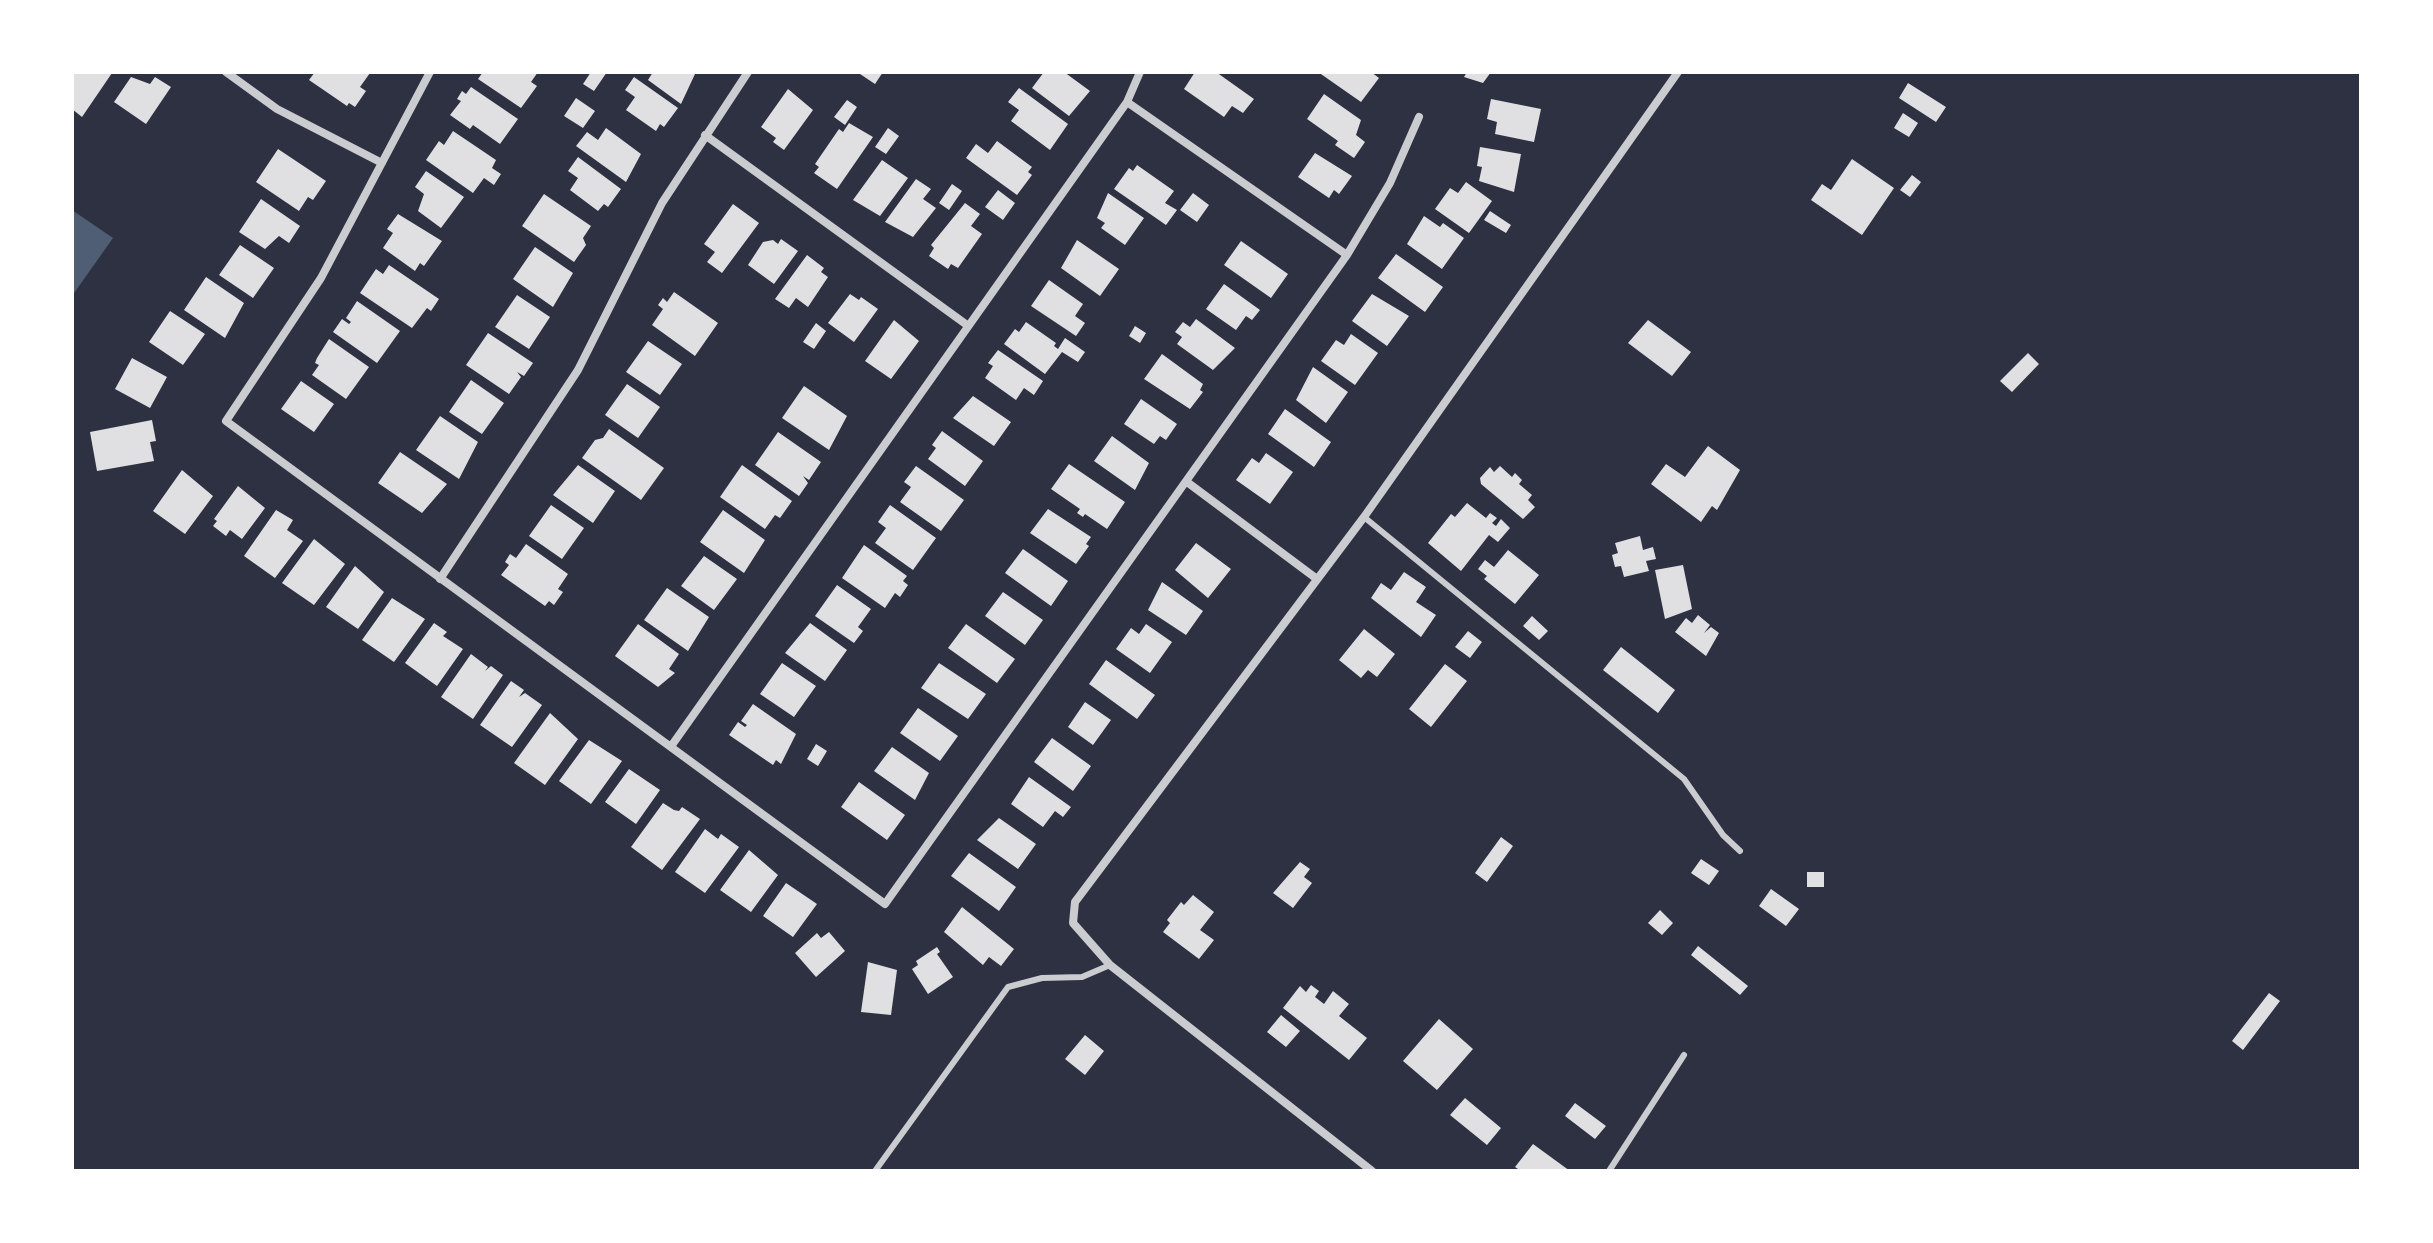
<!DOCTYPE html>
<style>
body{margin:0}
#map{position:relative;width:2433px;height:1243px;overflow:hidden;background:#2d3142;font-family:"Libre Baskerville",serif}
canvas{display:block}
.frame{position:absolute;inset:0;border:74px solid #fff;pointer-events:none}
</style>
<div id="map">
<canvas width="2433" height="1243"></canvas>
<div class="frame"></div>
</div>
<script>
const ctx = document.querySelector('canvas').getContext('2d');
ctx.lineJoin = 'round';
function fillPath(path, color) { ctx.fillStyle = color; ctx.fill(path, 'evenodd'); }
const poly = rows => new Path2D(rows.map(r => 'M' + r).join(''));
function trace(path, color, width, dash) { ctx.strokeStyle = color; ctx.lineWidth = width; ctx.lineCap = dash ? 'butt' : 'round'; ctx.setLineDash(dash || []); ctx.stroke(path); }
fillPath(poly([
 [72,210,113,238,72,296]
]), '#4f5d75');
fillPath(poly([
 [72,72,112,73,82,117,72,109],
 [315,72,368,72,370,73,360,87,366,91,355,107,349,103,347,106,309,80],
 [483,72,538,72,531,82,537,86,521,108,478,79],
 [591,72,607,72,594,91,583,84],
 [653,72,695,74,681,104,648,80],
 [857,72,883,72,875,84],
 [1044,72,1064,72,1090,91,1069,116,1032,88],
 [1195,72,1216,72,1254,99,1243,113,1232,106,1224,117,1184,89],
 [1318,72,1371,72,1379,78,1361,102],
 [1467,72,1491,72,1483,83,1464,77],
 [131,77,150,84,155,77,171,87,146,124,114,102],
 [634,77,678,108,664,127,660,124,656,131,626,110,635,97,625,90],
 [1908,83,1946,107,1936,122,1899,98],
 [471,87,518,119,500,144,473,125,470,129,450,115,461,101,457,99,462,91,466,94],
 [1019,88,1068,124,1050,150,1011,121,1019,110,1008,102],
 [788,89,813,110,784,150,773,142,776,138,761,127],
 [1324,94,1361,120,1356,135,1365,142,1354,158,1335,145,1338,141,1307,119],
 [576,98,595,111,583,128,564,116],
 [1491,99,1541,109,1534,142,1495,134,1497,122,1487,119],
 [847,100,857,107,845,125,834,117],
 [1903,113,1918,123,1909,137,1894,128],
 [849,123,873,137,837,189,814,173,819,167,815,164,839,129,843,132],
 [606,128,641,154,626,182,576,146,587,132,598,140],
 [888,128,899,136,886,154,875,147],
 [453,131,496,160,492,168,501,174,494,185,484,178,473,193,426,160,439,141,444,145],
 [997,141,1032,167,1028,172,1032,175,1017,195,966,158,976,144,988,153],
 [1480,147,1521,154,1514,192,1479,181,1482,167,1477,166],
 [278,149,326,181,313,200,308,197,299,211,256,182],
 [1315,153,1352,176,1339,194,1334,190,1329,198,1298,177],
 [578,157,621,189,608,207,604,204,598,211,570,190,578,178,568,171],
 [1852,159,1894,188,1862,235,1811,200,1822,184,1831,190],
 [882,160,908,178,880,216,853,200],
 [1137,165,1174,191,1165,203,1177,210,1166,225,1114,189,1129,168,1133,171],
 [426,171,464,197,441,228,418,211,424,194,415,187],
 [1912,175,1921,182,1910,197,1900,190],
 [916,179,931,189,923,199,936,208,913,237,885,222],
 [1466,182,1492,201,1469,233,1435,209,1450,188,1458,193],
 [952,184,962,191,949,210,939,203],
 [998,190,1015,203,1003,220,985,207],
 [1108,193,1144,218,1125,245,1101,228,1105,223,1097,218],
 [1193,193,1209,205,1197,222,1180,210],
 [544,194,591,226,583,238,586,245,574,262,522,226],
 [261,199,300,226,289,243,279,236,265,249,239,232],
 [965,203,980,214,971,226,982,234,958,268,951,264,948,269,929,256,934,248,931,245],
 [733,204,759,223,722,273,707,262,715,252,704,244],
 [1490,211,1511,225,1506,233,1484,220],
 [398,214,442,241,424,266,420,263,415,271,383,248,393,233,387,229],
 [1424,216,1440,227,1443,223,1464,238,1442,269,1407,244],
 [781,239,798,251,774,284,748,265,763,242,773,240,778,244],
 [1077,240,1119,269,1100,296,1061,268],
 [1241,241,1288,274,1271,298,1224,265],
 [240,245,274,268,253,298,219,275],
 [535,247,573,273,553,307,513,279],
 [1396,254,1443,287,1425,312,1378,278],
 [807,255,824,268,821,272,828,277,808,307,796,298,789,308,775,299],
 [389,265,439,299,431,311,427,308,412,328,360,293,376,269,383,274],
 [206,277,244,303,225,338,184,310],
 [1049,280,1083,304,1075,316,1085,323,1076,336,1031,306],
 [1224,284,1260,310,1252,320,1246,316,1236,330,1206,309],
 [674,292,718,323,695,356,652,325,663,309,658,305,663,298,667,302],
 [850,294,859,300,861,297,878,309,854,342,828,323],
 [1372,294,1409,316,1387,346,1352,321],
 [517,295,550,317,529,349,495,327],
 [357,301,400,331,377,363,333,332,342,319,349,324,351,322,346,318],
 [170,311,205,334,183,365,149,342],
 [1196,319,1235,348,1213,370,1177,344,1182,337,1175,332,1183,322,1190,327],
 [894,320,919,341,891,379,865,361],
 [1648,320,1691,352,1672,376,1628,343],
 [1026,322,1056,343,1054,346,1058,349,1065,338,1085,352,1078,362,1062,352,1045,374,1004,344,1015,329,1019,332],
 [816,323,826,331,814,349,803,342],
 [1135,326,1146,333,1140,343,1129,336],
 [488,333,533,363,524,376,517,372,521,377,509,394,466,365],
 [1351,334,1378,353,1355,385,1321,361,1336,340,1344,345],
 [329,339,369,367,346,399,312,375,319,365,315,363,317,358],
 [648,341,682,364,660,395,626,372],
 [998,350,1043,381,1034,395,1024,388,1016,400,985,378,993,366,988,363],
 [2028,353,2039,364,2012,392,2000,381],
 [1162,354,1203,384,1200,390,1203,392,1190,409,1144,379],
 [132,358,167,377,150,408,115,389],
 [1313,367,1348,392,1326,423,1296,400],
 [471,380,504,403,482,434,449,412],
 [301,381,334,404,314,432,281,409],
 [627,384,660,407,638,438,605,415],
 [804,386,847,416,829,450,782,418],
 [973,396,1011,422,994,446,953,418],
 [1141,399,1177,424,1166,440,1160,436,1154,444,1124,424],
 [1285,409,1331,442,1314,467,1268,434],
 [440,416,478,442,459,479,416,450],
 [152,420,156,441,150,442,154,461,97,471,90,432],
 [609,429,664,468,641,500,582,458,595,440,603,438],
 [942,431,983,461,965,486,928,459,936,448,932,445],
 [778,432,821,462,809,480,803,476,808,483,799,496,755,465],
 [1112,436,1149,463,1135,490,1094,461],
 [1708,446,1740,470,1717,510,1712,506,1701,522,1651,484,1666,464,1685,477],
 [400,452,447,484,422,513,378,483],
 [1266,453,1293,472,1270,504,1236,480,1252,458,1259,463],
 [1069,464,1125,502,1107,529,1085,514,1083,517,1077,513,1080,509,1051,489],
 [578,465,615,491,593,523,553,495],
 [742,465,792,501,780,518,775,515,765,529,720,497],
 [916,466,964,500,941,531,900,502,911,487,904,482],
 [1500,466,1512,477,1515,473,1522,480,1519,484,1532,495,1528,500,1535,507,1523,519,1481,484,1480,478,1490,467,1494,472],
 [182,470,213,496,185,534,153,511],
 [238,486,265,508,242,539,230,530,226,536,213,526,217,521,214,519],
 [1467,503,1486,518,1490,513,1497,518,1492,523,1496,526,1501,519,1510,528,1498,542,1489,535,1461,571,1428,543,1451,514,1455,517],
 [551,505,584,528,562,559,529,536],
 [890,505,936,538,913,570,875,543,886,528,878,522],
 [1048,509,1091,537,1086,544,1089,546,1076,564,1030,533],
 [276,510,293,520,287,530,303,541,275,578,244,556],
 [723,510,765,540,744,573,700,542],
 [1640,536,1643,550,1653,547,1656,559,1646,561,1649,571,1624,577,1621,566,1615,567,1612,555,1618,553,1615,543],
 [314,539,345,564,314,605,282,583],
 [1196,543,1231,569,1208,598,1175,570],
 [526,544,568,574,558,589,563,592,554,605,549,601,545,606,501,575,509,565,505,562,510,554,516,558],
 [864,545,907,576,903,581,908,585,900,597,895,593,885,608,842,578],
 [1023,549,1068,581,1051,606,1005,573],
 [1508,550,1539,575,1515,604,1484,579,1487,576,1478,569,1485,560,1494,567],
 [704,556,737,579,714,610,681,586],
 [1683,565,1692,609,1665,619,1655,570],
 [355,566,384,592,358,629,326,607],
 [1404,572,1426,587,1416,602,1436,615,1421,637,1371,598,1381,583,1391,590],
 [1162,582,1203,611,1186,635,1148,610],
 [837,585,871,609,858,627,863,631,854,643,815,616],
 [667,588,709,617,688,651,644,620],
 [1003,592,1043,620,1025,645,985,616],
 [392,598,425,619,394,662,362,640],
 [1698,615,1710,625,1704,633,1711,627,1719,633,1706,656,1675,632,1686,618,1692,623],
 [1532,616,1548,631,1539,640,1523,626],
 [434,623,447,632,443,636,463,649,437,686,405,663],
 [810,623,847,650,825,681,785,653],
 [638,624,679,654,669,669,675,673,658,687,615,656],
 [966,624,1015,659,997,683,948,648],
 [1146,624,1172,642,1150,673,1116,649,1131,628,1139,634],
 [1364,629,1395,654,1377,677,1368,670,1361,678,1339,660],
 [1468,631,1482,642,1470,658,1455,647],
 [1621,647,1675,690,1658,713,1603,670],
 [471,654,488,667,485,671,491,666,503,675,473,719,441,697],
 [1106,660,1155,695,1137,719,1089,684],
 [782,663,816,686,794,717,760,694],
 [939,663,986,694,968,719,921,688],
 [1445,664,1467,681,1431,727,1409,709],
 [511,681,524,690,519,697,525,693,542,705,512,747,480,725],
 [1085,702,1111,720,1093,745,1068,727],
 [753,704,796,734,781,764,776,760,773,765,729,735,738,722,745,727,747,725,741,721],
 [918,708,958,736,940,761,900,733],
 [550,713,578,739,545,785,514,763],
 [1052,738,1091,766,1073,791,1034,762],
 [589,740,622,761,591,804,559,781],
 [816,744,827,751,818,766,807,759],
 [892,747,929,773,915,800,874,771],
 [629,769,660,790,636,824,605,802],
 [1029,777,1071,807,1063,817,1055,811,1043,827,1011,804],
 [859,782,905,815,887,840,841,807],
 [663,803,674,810,679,811,682,807,700,819,662,870,631,847],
 [999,818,1036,844,1018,869,977,840],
 [705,829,718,839,721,834,739,847,705,893,675,872],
 [1501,837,1513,846,1487,882,1475,873],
 [749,850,778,875,751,912,720,890],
 [969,853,1016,887,999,911,951,876],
 [1701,859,1719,871,1709,885,1691,873],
 [1300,862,1310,869,1304,877,1312,883,1293,908,1273,893],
 [1807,872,1824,872,1824,887,1807,887],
 [786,883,817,904,793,937,763,916],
 [1771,889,1799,909,1786,926,1759,906],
 [1193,895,1214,912,1200,930,1214,940,1199,959,1163,932,1170,923,1167,920,1181,902,1184,905],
 [962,907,1014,949,1001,966,989,957,983,965,944,932],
 [1660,910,1673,923,1662,935,1648,923],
 [829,932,845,951,816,977,795,953,817,933,821,938],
 [1698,946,1748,986,1740,995,1691,955],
 [937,947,940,952,937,954,953,977,928,994,912,969,918,965,916,961],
 [868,962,897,970,891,1015,861,1012],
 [1311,985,1319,991,1315,997,1324,1004,1333,991,1349,1004,1339,1016,1367,1038,1349,1060,1283,1008,1300,986,1306,992],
 [2269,993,2280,1001,2243,1050,2232,1041],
 [1281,1015,1300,1031,1286,1047,1267,1032],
 [1439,1019,1473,1049,1437,1090,1403,1061],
 [1085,1035,1104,1051,1085,1075,1065,1059],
 [1465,1098,1501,1128,1487,1145,1450,1115],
 [1575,1103,1606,1126,1595,1139,1565,1116],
 [1533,1144,1570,1171,1521,1171,1515,1167]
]), '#e0e0e3');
trace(poly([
 [1364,517,1684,779,1723,835,1740,851],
 [875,1171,1008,987,1042,978,1082,977,1110,965],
 [1609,1171,1684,1055]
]), '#caccd0', 6);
trace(poly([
 [226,72,277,109,382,163],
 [430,72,321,278,226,421,885,904,1347,255,1390,183,1419,117],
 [1127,102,1347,255],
 [705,135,967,325],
 [1187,482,1317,579],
 [440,579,578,370,662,203,748,72],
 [672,745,1127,102,1140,72],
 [1372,1171,1110,965,1073,923,1075,902,1364,517,1678,72]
]), '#caccd0', 8);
</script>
